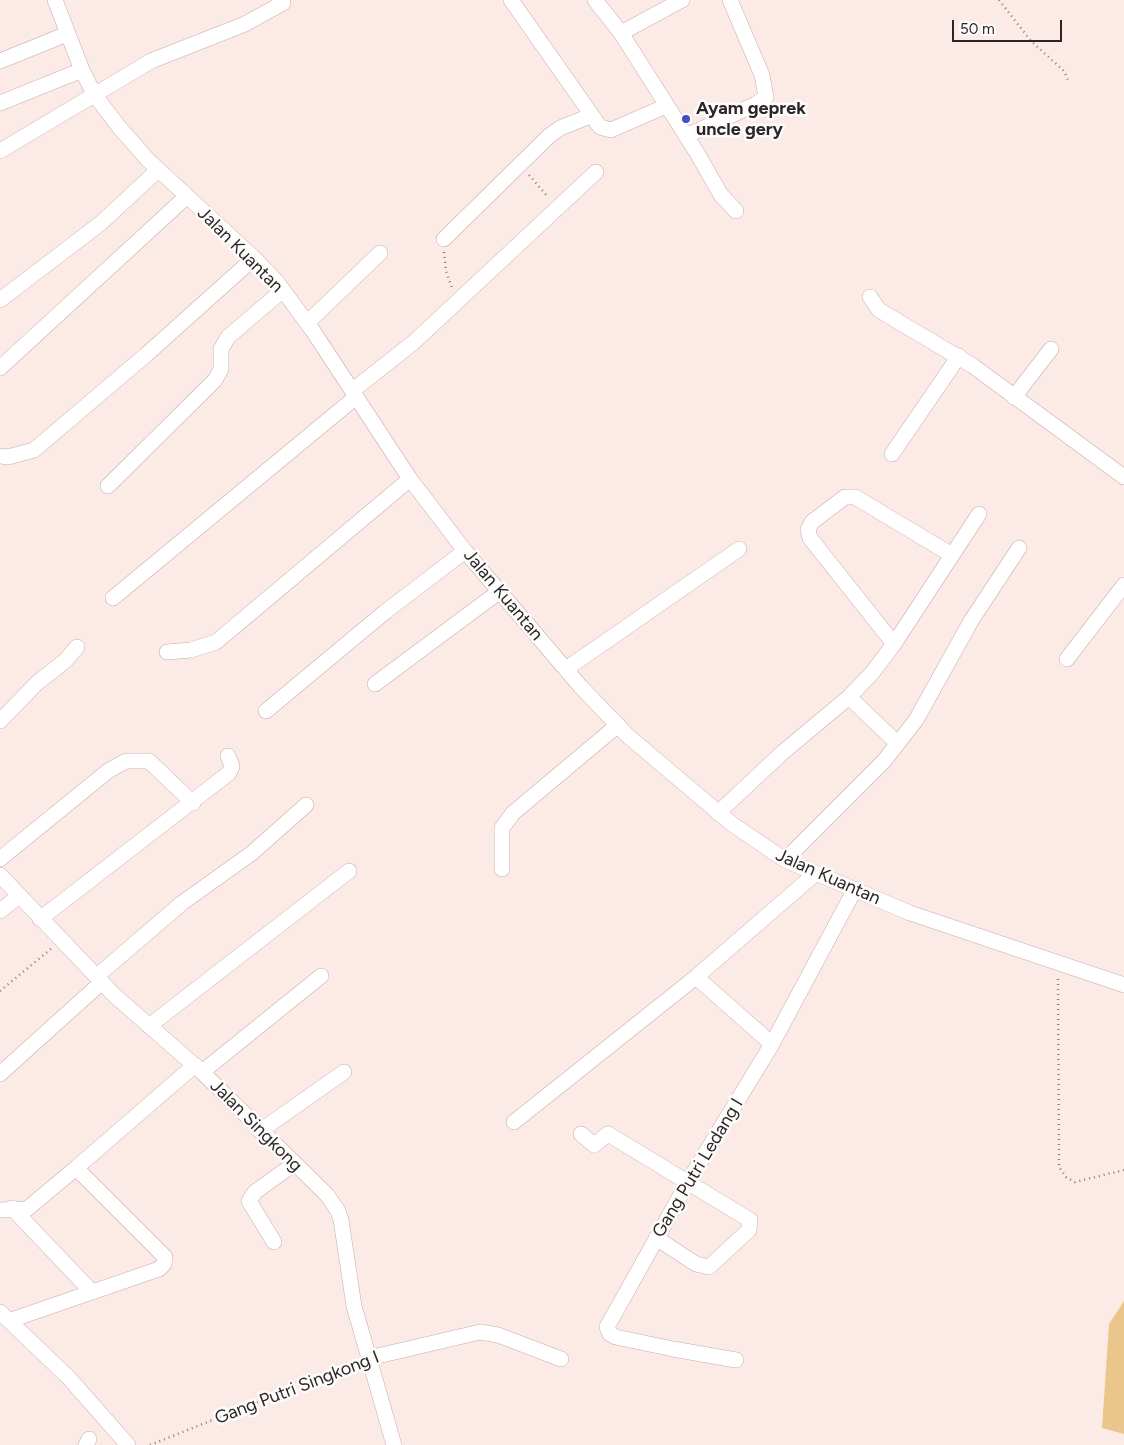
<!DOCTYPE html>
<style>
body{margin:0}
#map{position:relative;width:1124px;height:1445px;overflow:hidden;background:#fceae6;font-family:Figtree,sans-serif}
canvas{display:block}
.scale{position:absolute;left:952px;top:20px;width:110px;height:22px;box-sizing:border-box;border:2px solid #2d2523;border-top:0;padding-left:6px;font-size:15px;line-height:18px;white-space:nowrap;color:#2d2523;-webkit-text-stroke:4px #fcfcfc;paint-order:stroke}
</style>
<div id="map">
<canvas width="1124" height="1445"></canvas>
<div class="scale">50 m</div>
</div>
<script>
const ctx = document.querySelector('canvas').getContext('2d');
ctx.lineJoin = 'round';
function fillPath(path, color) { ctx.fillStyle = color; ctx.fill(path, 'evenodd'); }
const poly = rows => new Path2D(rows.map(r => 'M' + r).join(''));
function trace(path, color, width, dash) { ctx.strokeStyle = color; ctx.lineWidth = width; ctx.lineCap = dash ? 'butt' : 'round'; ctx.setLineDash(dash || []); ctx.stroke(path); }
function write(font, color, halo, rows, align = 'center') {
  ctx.font = font + ' Figtree,sans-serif'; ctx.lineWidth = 5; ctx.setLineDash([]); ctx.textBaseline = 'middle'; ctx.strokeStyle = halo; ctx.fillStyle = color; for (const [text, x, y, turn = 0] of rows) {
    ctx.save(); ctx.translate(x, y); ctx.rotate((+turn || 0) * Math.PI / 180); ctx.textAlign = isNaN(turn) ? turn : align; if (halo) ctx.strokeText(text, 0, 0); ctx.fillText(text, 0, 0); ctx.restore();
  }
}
fillPath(poly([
 [1124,1301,1124,1434,1102,1428,1109,1324]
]), '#eac68d');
const minor = poly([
 [55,0,82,70,94,94,119,127,148,160,254,258,277,282,313,331,410,479,465,551,580,686,628,736,732,824,785,860,910,913,1124,985],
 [511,0,600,127,611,130,666,106],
 [595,0,621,33,697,153,721,195,736,211],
 [621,33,682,0],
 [0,61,67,34],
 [0,103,82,70],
 [686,136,756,104,766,97,762,75,730,0],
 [0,151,151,61,245,24,283,3],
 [444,239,549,136,560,128,590,116],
 [870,297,879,310,973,366,1124,477],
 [0,300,101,223,158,170],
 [307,323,380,253],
 [0,368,186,197],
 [352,391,414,342,596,172],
 [1014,397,1051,349],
 [892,454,959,356],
 [0,456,8,457,34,450,147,354,254,258],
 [108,486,215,380,221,369,221,349,228,337,283,290],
 [113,598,356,397],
 [894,644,810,538,808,530,812,522,845,497,855,497,952,555],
 [167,652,191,650,216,642,410,479],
 [1067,659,1124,585],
 [566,669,739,549],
 [375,684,500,591],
 [849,697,897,743],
 [266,711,385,612,465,551],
 [0,721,37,683,65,661,77,647],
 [718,813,782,753,849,697,872,673,894,644,979,514],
 [0,859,108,771,126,761,149,761,193,803],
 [785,860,884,761,916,720,971,621,1019,548],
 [502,869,502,828,513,813,618,725],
 [0,875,114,995,202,1072,327,1195,338,1211,341,1220,354,1306,394,1445],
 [0,911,19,896],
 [40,919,229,773,232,766,228,756],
 [97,976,182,903,252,853,306,805],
 [696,977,772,1044],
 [149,1026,349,871],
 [202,1072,321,976],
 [0,1074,102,982],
 [514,1122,696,977,815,874],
 [260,1131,344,1072],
 [581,1134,594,1145,608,1134,750,1220,749,1230,709,1267,696,1264,656,1238],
 [12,1208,92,1292],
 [0,1210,27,1209,76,1168],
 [274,1242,249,1201,255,1192,294,1164],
 [0,1312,69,1378,128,1445],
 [11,1320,159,1269,164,1264,165,1257,76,1168,195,1065],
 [369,1358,480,1332,498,1335,561,1359],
 [736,1360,673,1349,616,1337,610,1334,607,1327,688,1182,772,1044,855,889],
 [86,1445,89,1439]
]);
trace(minor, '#c4aea9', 16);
trace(poly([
 [999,0,1031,41,1064,71,1068,80],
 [529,175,548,197],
 [444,252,446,271,452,288],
 [1058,979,1059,1167,1066,1177,1075,1182,1124,1170],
 [0,991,52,948],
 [150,1445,355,1363]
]), '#8b7e7b', 2.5, [1, 4]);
trace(minor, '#fff', 15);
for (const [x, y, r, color] of [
 [686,119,5,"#444ec3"]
]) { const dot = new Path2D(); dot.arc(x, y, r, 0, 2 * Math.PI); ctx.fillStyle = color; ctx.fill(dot); trace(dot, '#fcfcfc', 2); }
write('bold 18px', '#2d2523', '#fcfcfc', [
 ["Ayam geprek",696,109],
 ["uncle gery",696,130]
], 'left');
write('18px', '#2d2523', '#fcfcfc', [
 ["Jalan Kuantan",240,250,45],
 ["Jalan Kuantan",503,595,50],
 ["Jalan Kuantan",828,877,24],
 ["Jalan Singkong",256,1126,45],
 ["Gang Putri Ledang I",698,1168,-59],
 ["Gang Putri Singkong I",297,1388,-21]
]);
</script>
